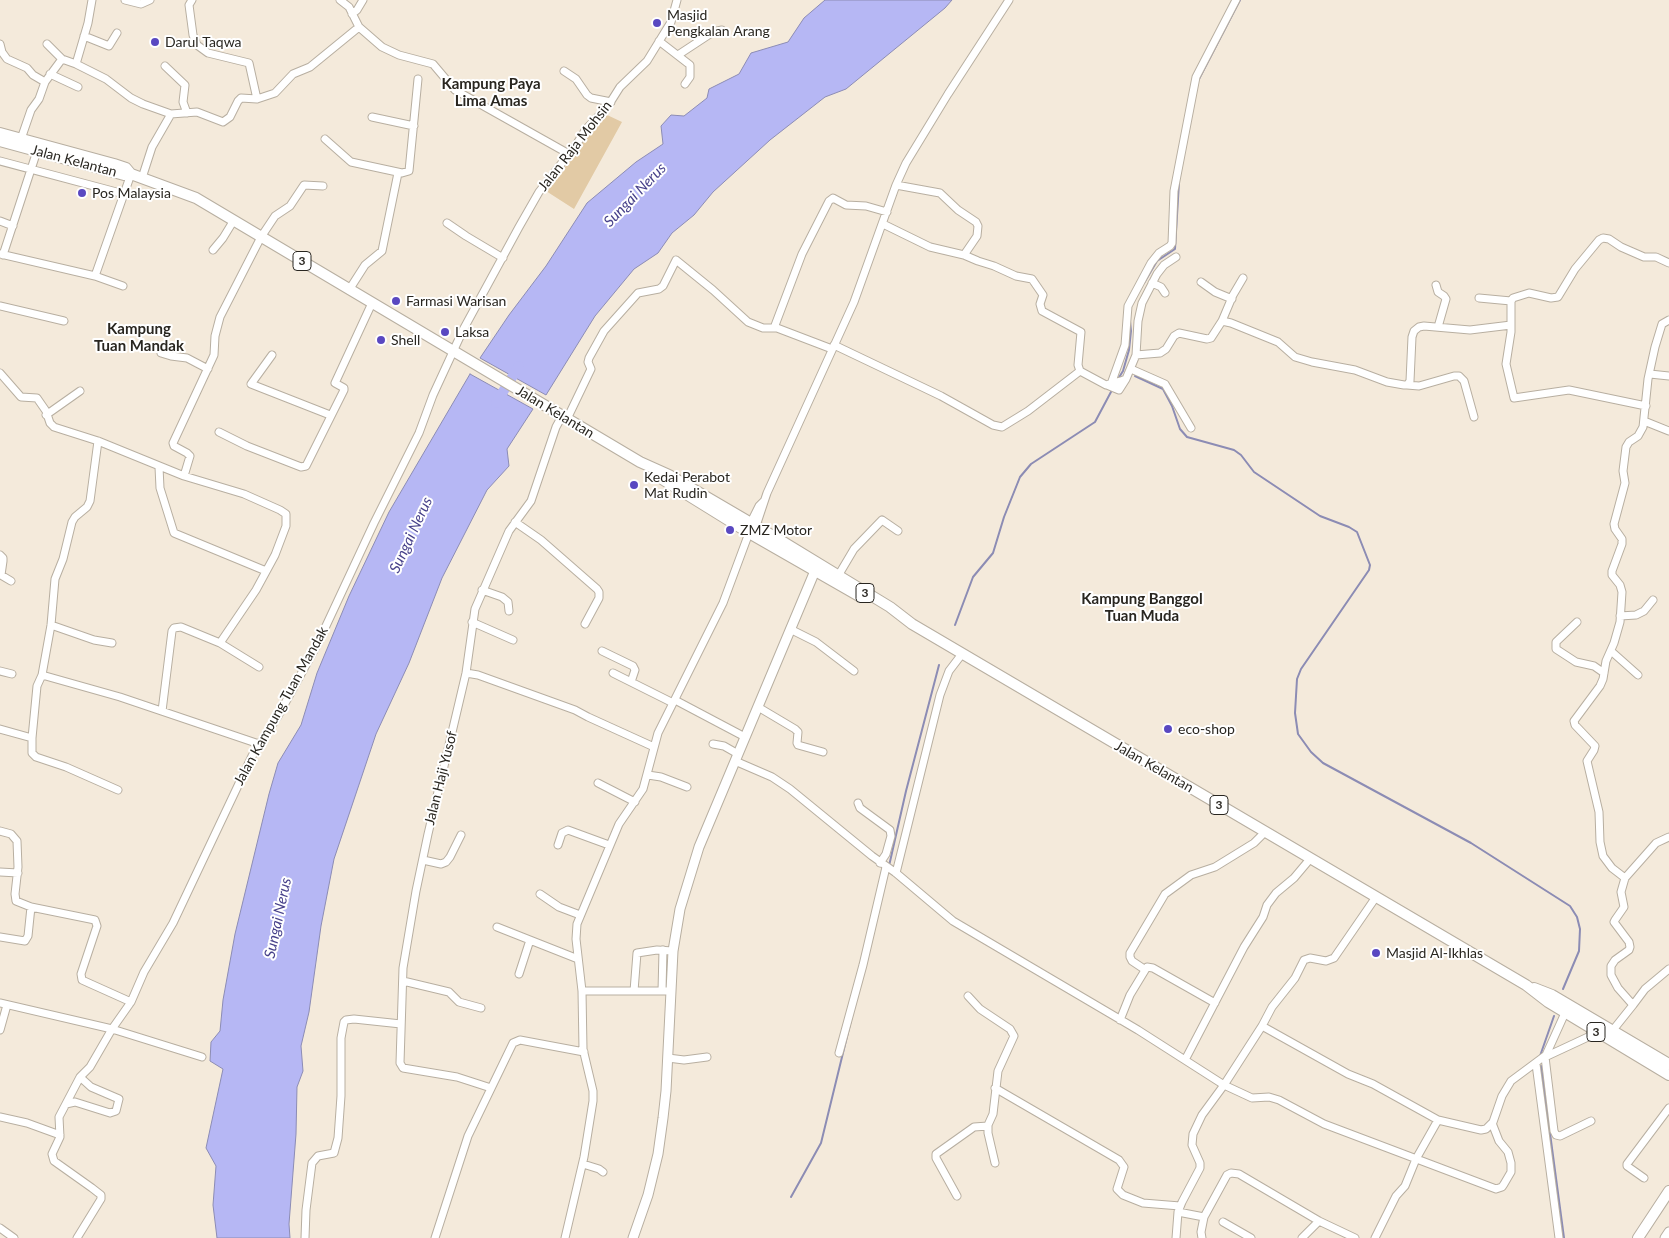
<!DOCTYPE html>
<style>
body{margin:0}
canvas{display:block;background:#f4eadb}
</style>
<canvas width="1669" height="1238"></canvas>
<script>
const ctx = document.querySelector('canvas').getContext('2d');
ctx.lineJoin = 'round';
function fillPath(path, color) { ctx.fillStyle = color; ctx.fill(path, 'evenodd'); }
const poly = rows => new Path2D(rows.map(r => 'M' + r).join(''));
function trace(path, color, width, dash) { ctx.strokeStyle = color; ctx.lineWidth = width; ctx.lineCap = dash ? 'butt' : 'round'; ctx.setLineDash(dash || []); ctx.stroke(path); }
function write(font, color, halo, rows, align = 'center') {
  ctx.font = font + ' Lato,sans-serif'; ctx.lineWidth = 4; ctx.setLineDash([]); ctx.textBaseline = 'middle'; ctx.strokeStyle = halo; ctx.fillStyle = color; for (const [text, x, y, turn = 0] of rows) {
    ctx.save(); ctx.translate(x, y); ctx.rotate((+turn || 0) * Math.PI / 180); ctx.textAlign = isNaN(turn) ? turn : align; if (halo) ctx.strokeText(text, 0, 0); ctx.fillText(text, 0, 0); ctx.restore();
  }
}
fillPath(poly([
 [605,114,622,122,574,209,546,191,572,158,586,131]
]), '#e2caa5');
const water = poly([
 [825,0,952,0,945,8,846,89,825,97,770,140,713,192,694,215,672,233,658,253,634,269,595,316,546,395,480,358,509,315,546,266,587,203,636,162,663,144,661,126,671,115,684,116,707,98,709,89,739,74,751,53,788,42,804,18,825,0],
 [470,374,533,409,507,449,509,466,487,490,442,578,409,663,376,734,334,859,321,926,309,1012,301,1046,303,1071,297,1087,296,1134,289,1224,290,1238,217,1238,213,1205,216,1166,206,1148,223,1069,210,1061,211,1042,220,1031,223,1000,235,934,269,794,278,763,301,725,317,673,349,596,389,512,470,374]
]);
fillPath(water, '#b6b7f4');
trace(water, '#8c8cb4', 1);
trace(poly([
 [1199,79,1240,0],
 [1144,283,1157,261,1175,249,1179,182],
 [1135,376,1163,389,1172,406,1180,429,1187,437,1234,450,1241,455,1254,472,1320,516,1349,527,1357,532,1370,565,1369,570,1301,669,1297,679,1295,713,1298,734,1311,752,1323,763,1471,843,1570,906,1577,917,1580,929,1579,951,1563,989],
 [1118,379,1123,371,1129,350,1131,331,1130,321],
 [955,625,973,577,993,553,1004,517,1020,477,1031,464,1095,422,1112,390],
 [889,866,906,791,939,665],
 [1540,1056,1554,1016],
 [1541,1066,1564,1238],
 [791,1197,821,1143,852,1016]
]), '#8c8cb4', 2);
trace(poly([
 [496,403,519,366]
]), '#b6b7f4', 10);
const minor = poly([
 [125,0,141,4,150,0],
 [192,0,189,5,193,35,197,45,208,53,249,63,257,99],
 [340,0,349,7,359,27,382,47,399,55,433,64,455,90,569,154],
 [352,14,357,10,363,0],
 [84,36,109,46,117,33],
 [659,41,690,65,690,77,685,84],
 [0,44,2,52,7,59,27,68,33,75,45,82],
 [47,44,62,59],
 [678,55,713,32,722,30],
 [76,64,88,23,92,0],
 [165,66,185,85,183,102,187,113],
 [564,71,576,79,587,95,591,98,611,102],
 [50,74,78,87],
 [372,117,414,126],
 [21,139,31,110,39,99,45,82,62,59,76,64,106,79,131,98,143,104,171,114,197,112,223,122,230,117,238,101,241,98,257,99,275,93,293,74,310,67,359,27],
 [325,139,351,162,402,173,409,171,418,79],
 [0,161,124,194],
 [142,178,152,147,171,114],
 [896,185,940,193,958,210,976,222,978,226,977,236,964,255],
 [0,221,13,226],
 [447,223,466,236,503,258],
 [883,224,930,247,964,255,978,261,994,266,1016,276,1032,279,1043,295,1040,304,1042,311,1081,332,1078,365,1080,371],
 [213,250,223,238,234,220],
 [0,254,95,276,123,286],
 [3,255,37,151],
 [95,276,131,174],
 [1201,282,1215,292,1232,299],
 [1152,283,1161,287,1165,293],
 [1436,285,1438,292,1444,296,1446,299,1438,327],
 [349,290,365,265,382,251,398,173],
 [1479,298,1511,301],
 [0,306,64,321],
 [1222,321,1233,295,1243,278],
 [774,328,802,254,829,201,833,198,846,205,866,206,887,212],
 [834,345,941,396,993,425,1002,427,1028,411,1080,371,1106,385,1121,381,1126,379,1136,355,1160,353,1166,349,1174,336,1179,333,1207,339,1211,338,1222,321,1231,323,1278,342,1295,357,1312,362,1355,370,1387,382,1404,385,1407,385,1410,381,1412,337,1414,331,1419,327,1424,326,1470,330,1511,325],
 [161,353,171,356,187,358,208,369],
 [272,355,251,384,330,415],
 [1136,355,1138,321,1142,303,1157,274,1164,265,1176,257],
 [1131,369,1165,384,1191,428],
 [0,373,21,397,37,398,46,411,50,423,54,427,98,441,184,476,244,494,280,510,286,514,286,526,275,555,256,590,220,643,181,627,174,628,172,631,162,711],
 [1650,374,1669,376],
 [1111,384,1125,345,1128,306,1151,263,1159,253,1170,246,1172,243,1174,191,1196,77,1236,0],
 [1107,385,1119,390,1126,379],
 [1407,385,1419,386,1454,376,1459,376,1464,381,1474,417],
 [1646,406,1569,390,1514,398,1506,364,1511,332,1511,301,1513,298,1529,293,1551,298,1558,297,1575,269,1599,240,1603,238,1609,239,1621,247,1644,257,1656,257,1669,263],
 [46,415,80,391],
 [567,419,591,369,588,362,589,358,604,331,638,293,659,289,663,286,676,260,713,290,748,322,763,328,777,328,832,349],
 [1644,421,1669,431],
 [219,432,247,446,301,467,306,466,344,390,344,388,335,383,372,303],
 [159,467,160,488,174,533,266,571],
 [184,476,190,456,187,453,174,446,173,443,214,355,215,336,220,317,261,237,275,216,290,206,304,185,323,186],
 [515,522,541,540,597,589,599,592,599,598,585,624],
 [755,529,767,493,854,302,896,185,906,163,948,94,1009,0],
 [0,555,3,558,3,561,1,575,11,581],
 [838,576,854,549,882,520,898,531],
 [482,590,502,597,508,602,509,611],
 [1620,616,1636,615,1644,611,1653,600],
 [472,622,513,640],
 [1577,622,1556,642,1556,649,1576,662,1594,666,1604,673],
 [51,625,94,640,112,643],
 [790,629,816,642,854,671],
 [220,643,259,667],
 [602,651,633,666,635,670,631,682],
 [1611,651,1638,675],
 [0,671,12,674],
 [466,673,478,675,575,710,588,717,654,747],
 [613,673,673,703],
 [42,675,51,625,55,579,63,559,72,522,75,517,87,507,90,501,98,441],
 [675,700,745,737],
 [758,707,795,729,798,732,797,743,798,745,823,752],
 [0,729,32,738,37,686,42,675,120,697,259,744],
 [32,738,32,753,36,757,66,767,118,790],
 [713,744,724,746,738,754],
 [735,761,772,777,790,789,872,856,896,873,953,921,1138,1030,1224,1085,1252,1098,1269,1097,1279,1100,1324,1124,1496,1189,1502,1187,1504,1184,1511,1172,1511,1163,1508,1152,1499,1141,1492,1123],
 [648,775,661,777,687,787],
 [598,783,635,802],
 [858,803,860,808,890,830,891,836,886,854,880,863],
 [0,831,11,834,17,841,18,867,15,894,16,901,31,907,95,920,97,926,81,974,82,980,131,1002],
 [558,845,562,833,568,830,609,845],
 [423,860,441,864,446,862,450,857,461,835],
 [0,872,18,873],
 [896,873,940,695,949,671,962,654],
 [1625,878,1656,843,1669,837],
 [540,894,559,907,580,915],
 [497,927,578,959],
 [0,937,25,941,28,936,31,907],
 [1144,969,1132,961,1130,957,1130,953,1165,894,1191,875,1215,867,1254,843,1265,832],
 [519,974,530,940],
 [403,981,449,992,459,1002,481,1008],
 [582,991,576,939,577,924,619,824,643,789,658,733,723,603,749,533,749,526,759,506,764,501],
 [634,991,637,953,657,950,673,951],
 [662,991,663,950],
 [968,996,980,1009,1010,1029,1014,1036,998,1071,993,1114,988,1125,988,1133,995,1163],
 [0,1003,112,1029,202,1057],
 [1633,1005,1645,989,1669,969],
 [1120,1020,1130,995,1147,967,1153,968,1215,1003],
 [1262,1026,1348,1074,1373,1084,1438,1120,1481,1130,1486,1129,1493,1122,1502,1096,1511,1081,1546,1055,1565,1013],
 [0,1030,7,1005],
 [1613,1030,1633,1005,1618,988,1611,975,1611,966,1615,960,1629,950,1630,947,1629,942,1614,922,1615,920,1624,907,1621,892,1625,878,1612,868,1603,856,1600,842,1599,812,1587,761,1594,750,1595,746,1575,725,1574,721,1600,686,1603,679,1606,661,1614,643,1620,622,1622,592,1620,585,1612,575,1612,571,1622,544,1622,539,1615,529,1614,524,1625,483,1623,471,1626,447,1629,442,1638,436,1643,427,1648,379,1655,347,1662,324,1669,320],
 [839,1053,863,965,886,867],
 [668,1058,684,1060,707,1057],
 [1185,1060,1244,947,1263,917,1267,905,1276,893,1294,878,1310,859],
 [1536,1064,1559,1238],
 [491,1088,457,1077,403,1068,400,1063,403,968,416,891,428,834,466,673,475,609,509,531,531,501,556,427,562,416],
 [995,1088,1119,1160,1124,1167,1117,1189,1123,1195,1143,1203,1180,1206],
 [66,1104,75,1102,110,1113,116,1111,119,1099,91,1087,80,1077],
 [0,1117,27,1123,60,1135],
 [1591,1121,1560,1136,1556,1135,1554,1131,1545,1057,1588,1037,1595,1031],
 [583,1164,599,1169,603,1172],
 [1644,1178,1627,1166,1627,1164,1669,1108],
 [957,1196,936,1158,936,1154,974,1127,988,1126],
 [1178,1212,1204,1217],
 [1223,1222,1251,1238],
 [0,1228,14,1238],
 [77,1238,101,1199,101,1195,92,1188,54,1161,52,1154,60,1137,59,1117,80,1077,90,1067,112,1029,131,1002,144,972,173,923,252,756,278,716,318,643,374,523,419,433,433,395,463,330,519,227,539,192,576,145,586,129,608,106,620,87,647,61,671,22,677,0],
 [305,1238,306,1210,312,1163,318,1156,334,1153,338,1138,341,1096,341,1038,344,1022,346,1020,354,1019,401,1024],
 [435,1238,468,1136,513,1043,520,1040,584,1052],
 [565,1238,584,1157,593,1101,593,1091,583,1049,582,991,671,991],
 [1176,1238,1178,1212,1182,1202,1200,1168,1200,1163,1192,1145,1193,1134,1202,1115,1224,1085,1262,1026,1272,1007,1295,978,1304,960,1310,958,1326,961,1334,958,1376,897],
 [1202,1238,1201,1232,1204,1217,1227,1175,1231,1173,1239,1174,1319,1221,1355,1238],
 [1302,1238,1319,1221],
 [1375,1238,1396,1196,1405,1186,1416,1159,1438,1120]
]);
const major = poly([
 [633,1238,648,1195,658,1154,663,1118,666,1091,673,951,680,909,699,847,817,566],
 [1665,1238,1669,1232]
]);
const highway = poly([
 [0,133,114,164,126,168,131,174],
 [0,141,124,175,131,174,196,198,640,462,669,475,780,540,890,607,912,624,1526,985,1548,1002,1669,1075],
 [657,476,749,533,859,596],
 [1534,988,1552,995,1669,1064],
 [1638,1238,1669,1191]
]);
trace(minor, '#b8afa1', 9);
trace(major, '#b8afa1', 11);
trace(highway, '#b8afa1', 12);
trace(minor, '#fff', 7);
trace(major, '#fff', 9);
trace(highway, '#fff', 10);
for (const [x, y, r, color] of [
 [657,23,5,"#5948c1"],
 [155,42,5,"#5948c1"],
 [82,193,5,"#5948c1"],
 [396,301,5,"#5948c1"],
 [445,332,5,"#5948c1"],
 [381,340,5,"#5948c1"],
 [634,485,5,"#5948c1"],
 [730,530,5,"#5948c1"],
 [1168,729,5,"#5948c1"],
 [1376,953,5,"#5948c1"]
]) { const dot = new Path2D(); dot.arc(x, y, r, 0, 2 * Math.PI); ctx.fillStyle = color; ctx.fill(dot); trace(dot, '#fff', 2); }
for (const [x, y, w] of [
 [302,261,18],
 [865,593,18],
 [1219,805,18],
 [1596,1032,18]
]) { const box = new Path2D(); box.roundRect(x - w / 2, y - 9.5, w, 19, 4); ctx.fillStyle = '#fff'; ctx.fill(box); trace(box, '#292620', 1); }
write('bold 12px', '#292620', null, [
 ["3",302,261],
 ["3",865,593],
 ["3",1219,805],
 ["3",1596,1032]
]);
write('14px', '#292620', '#fff', [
 ["Masjid",667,15],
 ["Pengkalan Arang",667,31],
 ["Darul Taqwa",165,42],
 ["Pos Malaysia",92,193],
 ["Farmasi Warisan",406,301],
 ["Laksa",455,332],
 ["Shell",391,340],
 ["Kedai Perabot",644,477],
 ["Mat Rudin",644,493],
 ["ZMZ Motor",740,530],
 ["eco-shop",1178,729],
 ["Masjid Al-Ikhlas",1386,953]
], 'left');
write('14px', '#292620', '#fff', [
 ["Jalan Raja Mohsin",575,146,-52],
 ["Jalan Kelantan",74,161,15],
 ["Jalan Kelantan",555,412,31],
 ["Jalan Kampung Tuan Mandak",281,706,-61],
 ["Jalan Kelantan",1154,767,30],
 ["Jalan Haji Yusof",441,778,-76]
]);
write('bold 15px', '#292620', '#fff', [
 ["Kampung Paya",491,84],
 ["Lima Amas",491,101],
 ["Kampung",139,329],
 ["Tuan Mandak",139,346],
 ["Kampung Banggol",1142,599],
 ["Tuan Muda",1142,616]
]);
write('italic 15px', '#47418a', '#fff', [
 ["Sungai Nerus",635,195,-46],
 ["Sungai Nerus",411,535,-65],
 ["Sungai Nerus",278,918,-78]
]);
</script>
